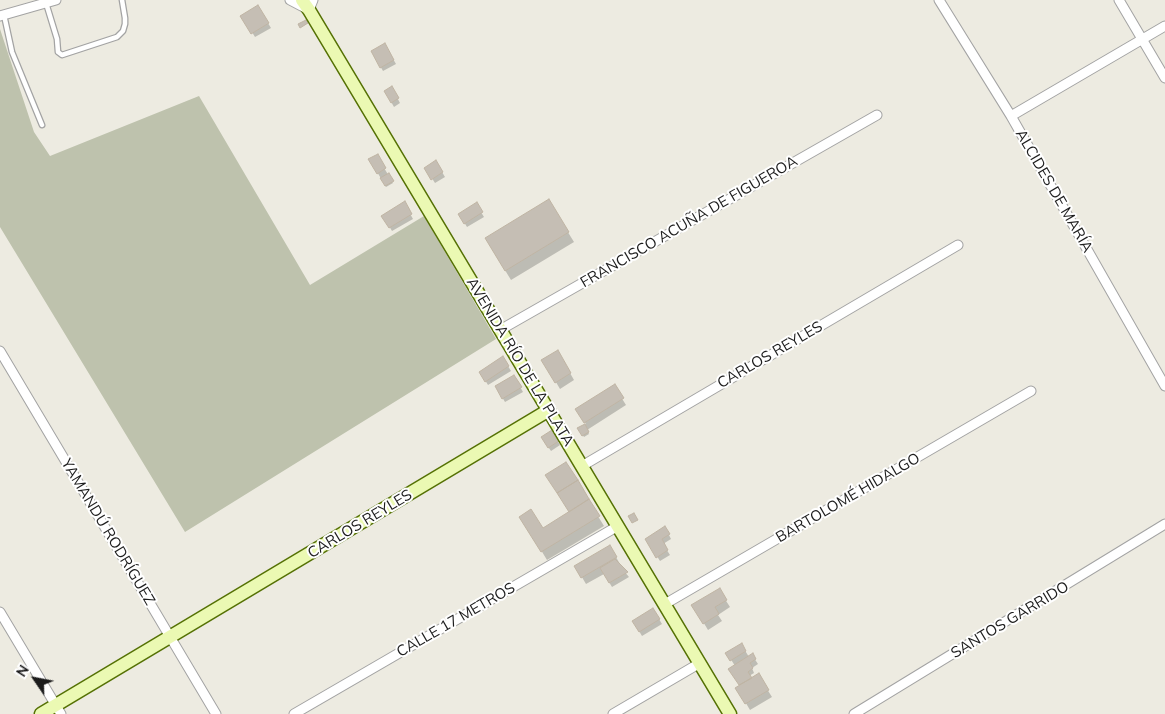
<!DOCTYPE html>
<meta charset="utf-8">
<style>
body{margin:0}
#map{position:relative;width:1165px;height:714px;overflow:hidden;background:#edebe1;font-family:Mulish,sans-serif}
canvas{display:block}
.north{position:absolute;left:10px;top:654px;width:50px;height:50px;-webkit-text-stroke:4px #fff;paint-order:stroke;rotate:303deg;font-size:14px;font-weight:700;line-height:20px;text-align:center;color:#1c1c1c}
.north::after{content:'';display:block;margin:auto;width:18px;height:22px;background:#1c1c1c;clip-path:polygon(50% 0,100% 100%,50% 72%,0 100%)}
</style>
<div id="map">
<canvas width="1165" height="714"></canvas>
<div class="north">N</div>
</div>
<script>
const ctx = document.querySelector('canvas').getContext('2d');
ctx.lineJoin = 'round';
function fillPath(path, color) { ctx.fillStyle = color; ctx.fill(path, 'evenodd'); }
const poly = rows => new Path2D(rows.map(r => 'M' + r).join(''));
function trace(path, color, width, dash) { ctx.strokeStyle = color; ctx.lineWidth = width; ctx.lineCap = dash ? 'butt' : 'round'; ctx.setLineDash(dash || []); ctx.stroke(path); }
function write(font, color, halo, rows, align = 'center') {
  ctx.font = font + ' Mulish,sans-serif'; ctx.lineWidth = 4; ctx.setLineDash([]); ctx.textBaseline = 'middle'; ctx.strokeStyle = halo; ctx.fillStyle = color; for (const [text, x, y, turn = 0] of rows) {
    ctx.save(); ctx.translate(x, y); ctx.rotate((+turn || 0) * Math.PI / 180); ctx.textAlign = isNaN(turn) ? turn : align; if (halo) ctx.strokeText(text, 0, 0); ctx.fillText(text, 0, 0); ctx.restore();
  }
}
fillPath(poly([
 [0,29,34,132,50,156,199,96,310,285,424,216,496,339,185,532,0,227]
]), '#bec2ad');
fillPath(poly([
 [258,7,271,28,255,37,242,16],
 [385,45,396,64,383,71,372,52],
 [392,88,400,103,394,107,385,91],
 [377,156,393,183,386,187,370,160],
 [436,162,445,177,435,183,426,169],
 [548,200,574,242,511,280,486,239],
 [404,203,413,219,392,231,383,216],
 [476,204,484,217,467,227,459,214],
 [558,352,574,380,560,389,543,360],
 [503,358,511,371,488,385,480,372],
 [514,376,523,392,505,402,496,387],
 [614,386,626,405,587,430,589,434,584,437,579,429,586,424,577,409],
 [552,432,560,445,551,451,542,438],
 [588,500,604,526,547,560,521,517,542,530],
 [665,527,671,539,663,544,670,555,660,561,646,539],
 [610,547,620,564,619,565,629,577,612,587,604,574,586,584,576,567],
 [719,590,730,607,718,615,722,621,708,630,693,605],
 [653,609,662,624,642,636,633,621],
 [741,644,749,657,752,655,758,664,752,668,754,673,749,676,751,679,758,675,772,697,750,710,737,688,741,686,730,669,735,666,727,653]
]), '#0003');
const building = poly([
 [258,5,269,23,251,34,240,16,258,5],
 [306,20,308,23,300,28,298,24,306,20],
 [385,43,394,60,380,68,371,51,385,43],
 [392,86,399,98,391,103,384,91,392,86],
 [378,154,386,168,377,174,368,159,378,154],
 [436,160,443,172,431,180,424,168,436,160],
 [389,173,394,181,385,186,380,178,389,173],
 [549,199,569,232,505,271,485,238,549,199],
 [405,201,412,214,389,228,381,216,405,201],
 [477,202,483,212,464,224,458,214,477,202],
 [558,350,571,373,555,383,541,360,558,350],
 [503,356,509,366,485,382,479,372,503,356],
 [514,375,522,387,502,399,495,386,514,375],
 [615,384,624,398,584,423,575,409,615,384],
 [585,424,589,432,582,436,577,428,585,424],
 [552,430,559,441,548,448,541,437,552,430],
 [566,462,578,480,557,493,545,475,566,462],
 [578,480,589,499,569,512,557,493,578,480],
 [589,499,600,516,541,552,519,517,531,509,543,528,589,499],
 [634,513,638,520,632,523,628,516,634,513],
 [665,526,670,534,662,539,668,550,656,558,645,539,665,526],
 [610,545,617,557,581,578,574,566,610,545],
 [615,559,628,572,609,583,600,568,615,559],
 [720,588,727,600,715,607,719,614,703,624,691,605,720,588],
 [653,608,660,619,639,632,632,621,653,608],
 [742,643,746,651,730,661,725,653,742,643],
 [753,653,756,659,750,663,753,668,748,672,752,678,739,685,728,669,753,653],
 [759,673,769,690,745,704,735,688,759,673]
]);
fillPath(building, '#c5beb4');
trace(building, '#bfb4a3', 1);
const lane = poly([
 [46,3,57,39,58,52,62,55,117,37,123,31,125,24,125,18,122,0],
 [4,15,12,52,42,125]
]);
const street = poly([
 [290,0,309,10,313,0],
 [939,0,1011,116,1165,386],
 [1119,0,1165,78],
 [0,16,56,0],
 [1011,116,1165,26],
 [500,330,877,115],
 [0,351,216,714],
 [582,466,958,245],
 [665,604,1031,391],
 [0,612,61,714],
 [294,714,618,526],
 [613,714,700,663],
 [854,714,1165,524]
]);
const secondary = poly([
 [302,0,309,10,730,714],
 [41,714,549,410]
]);
trace(lane, '#a3a3a3', 7);
trace(street, '#a3a3a3', 11);
trace(secondary, '#557104', 15);
trace(lane, '#fff', 4.5);
trace(street, '#fff', 9);
trace(secondary, '#ebf9b3', 12);
write('15px', '#1c1c1c', '#fff', [
 ["ALCIDES DE MARÍA",1054,191,60],
 ["FRANCISCO ACUÑA DE FIGUEROA",689,222,-30],
 ["CARLOS REYLES",770,355,-30],
 ["AVENIDA RÍO DE LA PLATA",520,362,59],
 ["BARTOLOMÉ HIDALGO",848,498,-30],
 ["CARLOS REYLES",360,524,-31],
 ["YAMANDÚ RODRÍGUEZ",108,532,59],
 ["CALLE 17 METROS",456,620,-30],
 ["SANTOS GARRIDO",1010,620,-31]
]);
</script>
